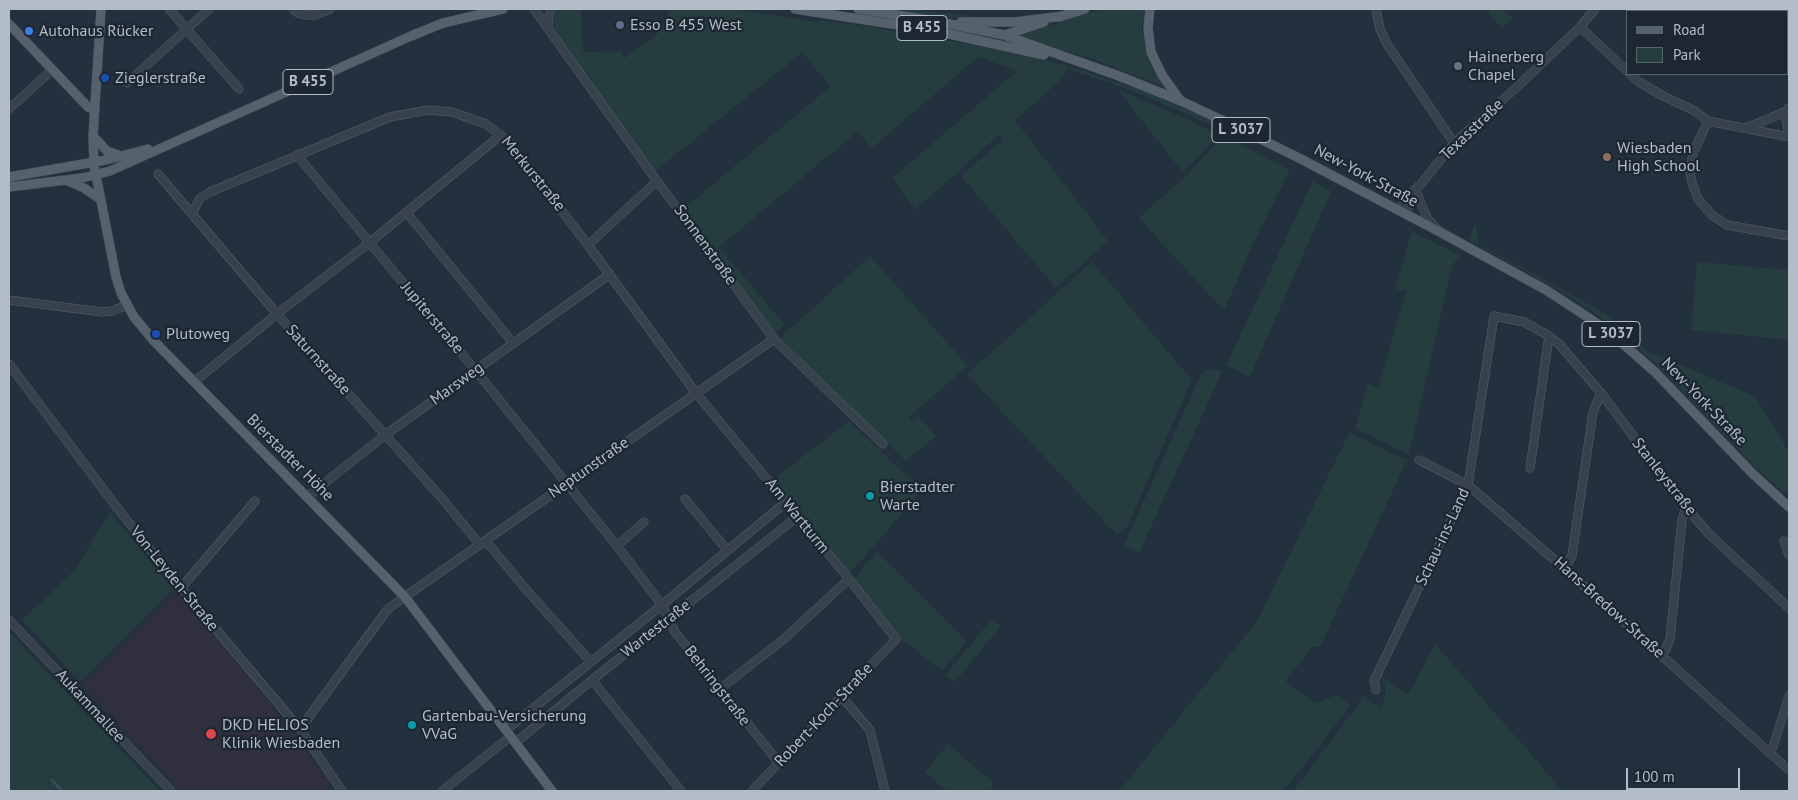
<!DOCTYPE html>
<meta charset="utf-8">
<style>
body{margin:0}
#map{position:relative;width:1798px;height:800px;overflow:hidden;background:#23303d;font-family:"PT Sans",sans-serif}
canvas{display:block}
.frame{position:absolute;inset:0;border:10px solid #b3bdc8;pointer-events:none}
.legend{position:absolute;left:1626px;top:10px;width:162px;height:65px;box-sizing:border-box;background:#1c2732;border:1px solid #58636e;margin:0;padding:6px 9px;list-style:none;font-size:15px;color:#b3bdc8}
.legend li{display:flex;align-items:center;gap:10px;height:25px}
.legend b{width:25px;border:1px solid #58636e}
.scale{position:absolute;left:1626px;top:768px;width:114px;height:22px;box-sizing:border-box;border:2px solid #b3bdc8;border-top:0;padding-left:6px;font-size:15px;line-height:18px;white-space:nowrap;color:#b3bdc8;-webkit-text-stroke:4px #1c2732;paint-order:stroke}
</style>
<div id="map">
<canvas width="1798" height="800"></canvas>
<div class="frame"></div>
<ul class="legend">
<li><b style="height:6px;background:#55616d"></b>Road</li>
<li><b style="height:14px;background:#253d3e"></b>Park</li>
</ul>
<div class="scale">100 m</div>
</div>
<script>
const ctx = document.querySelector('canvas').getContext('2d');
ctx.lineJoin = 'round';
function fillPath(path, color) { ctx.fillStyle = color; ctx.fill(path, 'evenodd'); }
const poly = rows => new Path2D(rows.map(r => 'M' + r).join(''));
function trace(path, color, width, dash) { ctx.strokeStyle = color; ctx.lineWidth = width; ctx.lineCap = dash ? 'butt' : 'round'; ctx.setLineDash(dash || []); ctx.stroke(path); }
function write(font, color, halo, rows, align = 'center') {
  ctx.font = font + ' "PT Sans",sans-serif'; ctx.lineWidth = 4.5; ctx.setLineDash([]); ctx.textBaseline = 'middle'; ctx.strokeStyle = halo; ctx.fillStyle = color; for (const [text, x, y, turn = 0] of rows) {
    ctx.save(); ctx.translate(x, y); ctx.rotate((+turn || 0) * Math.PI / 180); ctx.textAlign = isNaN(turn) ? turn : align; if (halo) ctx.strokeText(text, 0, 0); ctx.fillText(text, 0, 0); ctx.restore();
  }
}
fillPath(poly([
 [176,591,256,685,330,783,322,791,182,791,82,685]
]), '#302f3e');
fillPath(poly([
 [558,9,581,9,583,52,620,51,625,58,672,22,667,11,670,9,730,9,817,22,819,20,872,27,968,44,1066,65,1143,91,1221,124,1220,127,1217,128,1174,108,1116,85,1067,69,1064,77,1015,120,1108,241,1056,288,961,176,1002,140,999,135,915,210,892,178,1017,71,978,57,871,149,858,131,719,247,785,325,776,333,771,331,683,209,830,87,803,52,655,171,608,107,591,84,593,82,590,78,586,78,562,43,556,32,552,20,555,11],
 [887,9,907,9,979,17,983,20,951,18],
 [1102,9,1144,9,1142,28,1146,54,1153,70,1164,87,1093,59,1016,36],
 [1492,9,1504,9,1512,18,1502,28,1488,13],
 [1118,90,1162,108,1216,133,1211,143,1183,173],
 [1222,135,1290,170,1252,246,1224,311,1139,218,1191,171,1215,145],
 [1313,181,1331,191,1250,377,1226,365],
 [1476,223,1479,245,1546,280,1604,313,1649,352,1755,396,1789,452,1789,497,1757,469,1653,361,1622,335,1592,311,1564,293,1468,240],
 [1412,231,1460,255,1452,266,1409,455,1355,428,1368,384,1378,388,1406,291,1395,289],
 [870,256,968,366,908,418,911,422,918,416,936,436,906,461,780,338],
 [1092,262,1192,380,1127,527,1117,535,967,374],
 [1697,262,1789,270,1789,340,1691,330],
 [1214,368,1222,372,1139,553,1124,545,1200,376,1207,370],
 [849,421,922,490,849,575,772,480],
 [1349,433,1407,460,1320,647,1311,647,1286,682,1315,703,1337,695,1352,704,1284,791,1119,791,1257,621],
 [110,512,173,589,80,682,22,620,74,571],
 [877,552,967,641,942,671,899,637,852,580],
 [992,619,1001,626,955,682,945,675],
 [9,632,149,780,160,791,9,791],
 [1435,644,1563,791,1293,791,1364,696,1380,707,1385,698,1385,686,1379,674,1408,695],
 [948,744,993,783,991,791,947,791,925,773]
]), '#253d3e');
trace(poly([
 [52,780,62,791]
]), '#374d64', 2.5);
const minor = poly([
 [169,9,239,89],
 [293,9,298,13,307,15,315,15,330,9],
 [534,9,657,181,774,339,883,444],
 [1376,9,1380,29,1387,44,1454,143],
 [1580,27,1627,71],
 [548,29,548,19,551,9],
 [1630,74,1639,82,1663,96,1695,111,1708,121,1789,137],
 [127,83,209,9],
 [1789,108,1785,112,1789,135],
 [9,109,52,70],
 [1708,121,1693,153,1690,172,1692,183,1698,199,1712,215,1727,225,1789,236],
 [1746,128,1785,112],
 [297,155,476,371,617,546,662,605,675,632,779,763],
 [158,174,277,314,439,495,480,545],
 [1418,197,1428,219,1437,229],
 [1399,210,1407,197,1421,184,1454,143,1517,87,1580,27,1595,9],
 [1401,211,1415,202,1418,195],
 [406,212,513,343],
 [192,214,200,198,210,192,390,117,428,110,452,112,486,124,508,141,588,245,696,393,849,579,896,639,752,791],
 [588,245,657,181],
 [9,300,102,312,112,311,127,305],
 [9,364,121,513,186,594,300,729,342,791],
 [194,382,277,314,369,243,501,135],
 [1419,460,1468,485,1565,569,1789,770],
 [1530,468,1549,336],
 [307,497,385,435,610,274],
 [685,499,727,550],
 [486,541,524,587,590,661],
 [1784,541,1789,555],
 [617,546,644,522],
 [1565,569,1572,555,1593,412,1601,393],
 [181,588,255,501],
 [9,620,171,791],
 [1661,655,1666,649,1670,639,1682,520,1686,507],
 [592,680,681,791],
 [721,688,784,639,849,579],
 [1376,690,1374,681,1468,485,1494,316,1524,322,1549,336,1559,344,1601,393,1686,507,1709,534,1789,608],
 [842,697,870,730,885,791],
 [300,729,387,610,396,603,774,339],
 [506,730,662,605,786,502],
 [515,743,592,680,798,516],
 [1769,753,1773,747,1789,696],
 [442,791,511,736]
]);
const major = poly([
 [101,9,93,136,94,165,116,277,121,293,134,317,154,341,405,597,552,791],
 [795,9,931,30,1044,55],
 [858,9,935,21,1004,35,1119,76,1181,101,1226,122,1301,159,1440,232,1546,290,1592,320,1614,336,1655,372,1752,473,1789,507],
 [1150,9,1148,28,1151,52,1162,75,1180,100],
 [1059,17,1085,9],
 [961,22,1015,22,1063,16],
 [9,24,88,107,95,110],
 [1005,35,1044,22],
 [93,136,107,151,121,156],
 [9,177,106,160,148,149],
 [68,181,84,188,100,199],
 [9,187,82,178,110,171,411,36,443,23,503,9]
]);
trace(minor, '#55606b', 9);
trace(major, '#404b56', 10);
trace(minor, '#37424d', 8);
trace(major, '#55616d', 9);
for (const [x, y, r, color] of [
 [620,25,5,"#5c6f8a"],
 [29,31,5,"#3f7fe0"],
 [1458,66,5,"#6b7280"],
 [105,78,5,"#1a4fb4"],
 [1607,157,5,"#8d6e63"],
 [156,334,5,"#1a4fb4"],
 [870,496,5,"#0f9aa8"],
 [412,725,5,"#0f9aa8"],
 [211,734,6,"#e0444e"]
]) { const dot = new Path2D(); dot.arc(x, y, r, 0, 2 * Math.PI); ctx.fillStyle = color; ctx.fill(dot); trace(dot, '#1c2732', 2); }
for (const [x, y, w] of [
 [922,28,50],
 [308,82,50],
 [1241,130,58],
 [1611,334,58]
]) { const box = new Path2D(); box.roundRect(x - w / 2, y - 12.5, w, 25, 4); ctx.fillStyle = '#1c2732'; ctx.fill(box); trace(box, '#b3bdc8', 1); }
write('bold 15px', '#b3bdc8', null, [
 ["B 455",922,28],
 ["B 455",308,82],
 ["L 3037",1241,130],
 ["L 3037",1611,334]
]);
write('16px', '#b3bdc8', '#1c2732', [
 ["Esso B 455 West",630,25],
 ["Autohaus Rücker",39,31],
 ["Hainerberg",1468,57],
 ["Chapel",1468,75],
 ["Zieglerstraße",115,78],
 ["Wiesbaden",1617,148],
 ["High School",1617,166],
 ["Plutoweg",166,334],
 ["Bierstadter",880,487],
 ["Warte",880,505],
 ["Gartenbau-Versicherung",422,716],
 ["VVaG",422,734],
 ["DKD HELIOS",222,725],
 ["Klinik Wiesbaden",222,743]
], 'left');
write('16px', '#b3bdc8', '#1c2732', [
 ["Texasstraße",1472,130,-44],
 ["Merkurstraße",533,174,51],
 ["New-York-Straße",1366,176,28],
 ["Sonnenstraße",705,245,54],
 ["Jupiterstraße",432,318,50],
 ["Saturnstraße",318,360,48],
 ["Marsweg",457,384,-36],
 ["New-York-Straße",1704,402,46],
 ["Bierstadter Höhe",290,458,45],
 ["Neptunstraße",589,468,-35],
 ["Stanleystraße",1664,477,52],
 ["Am Wartturm",797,516,51],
 ["Schau-ins-Land",1443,537,-65],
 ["Von-Leyden-Straße",174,579,51],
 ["Hans-Bredow-Straße",1609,608,42],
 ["Wartestraße",656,629,-38],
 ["Behringstraße",717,686,52],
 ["Aukammallee",90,706,47],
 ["Robert-Koch-Straße",824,715,-47]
]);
</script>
